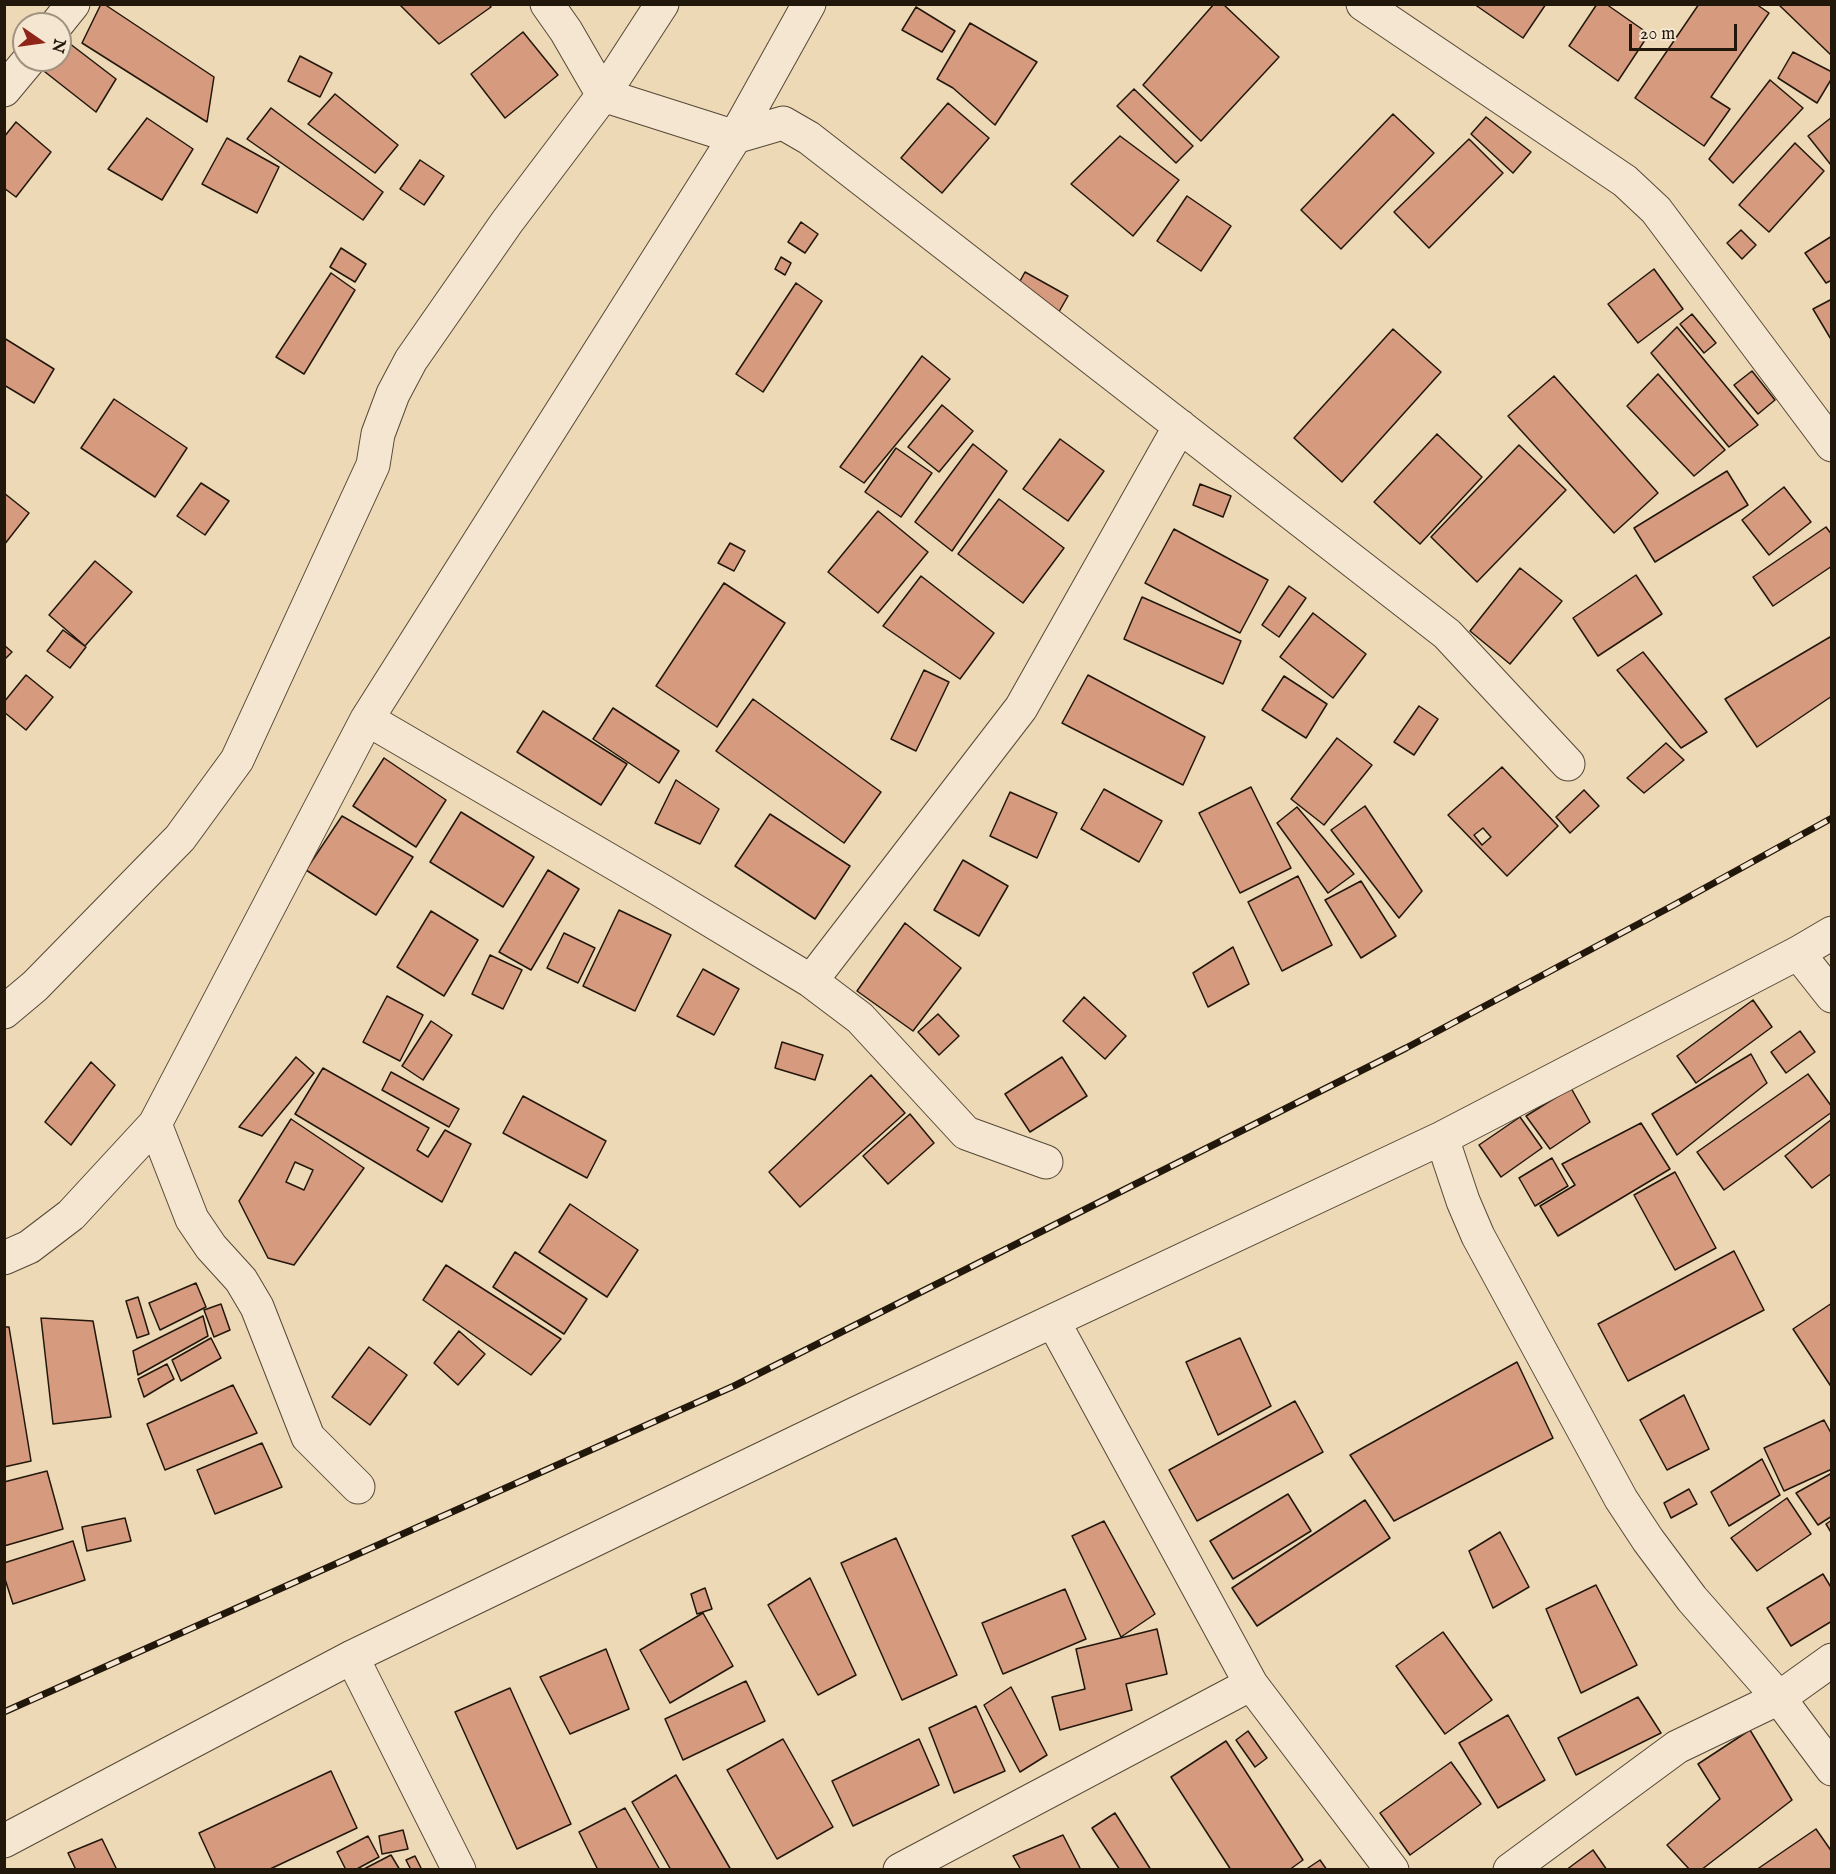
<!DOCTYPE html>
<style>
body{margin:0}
#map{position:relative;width:1836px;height:1874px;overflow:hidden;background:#eed9b6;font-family:"IM FELL English",serif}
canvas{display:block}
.frame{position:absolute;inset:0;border:6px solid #22170b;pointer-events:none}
.north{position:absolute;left:12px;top:12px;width:60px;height:60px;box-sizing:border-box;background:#f4e6d0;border:2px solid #a09381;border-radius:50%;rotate:103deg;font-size:16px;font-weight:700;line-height:24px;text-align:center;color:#22170b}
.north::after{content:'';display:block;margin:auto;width:21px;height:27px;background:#8f2418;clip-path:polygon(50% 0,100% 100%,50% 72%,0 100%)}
.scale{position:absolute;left:1629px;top:24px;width:108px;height:27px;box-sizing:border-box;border:3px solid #22170b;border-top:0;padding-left:8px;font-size:18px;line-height:21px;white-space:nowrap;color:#22170b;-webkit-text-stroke:4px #f4e6d0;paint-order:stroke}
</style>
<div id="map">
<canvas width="1836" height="1874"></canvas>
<div class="frame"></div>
<div class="north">N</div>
<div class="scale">20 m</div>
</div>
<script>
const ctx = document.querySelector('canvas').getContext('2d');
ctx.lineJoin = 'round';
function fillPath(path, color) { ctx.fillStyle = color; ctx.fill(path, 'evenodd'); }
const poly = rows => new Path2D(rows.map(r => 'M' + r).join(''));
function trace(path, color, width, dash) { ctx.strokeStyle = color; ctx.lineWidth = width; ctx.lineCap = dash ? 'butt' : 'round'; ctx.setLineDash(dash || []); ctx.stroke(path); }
const building = poly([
 [101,4,104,4,214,77,207,122,82,43,101,4],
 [399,4,489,4,491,7,439,44,399,4],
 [1214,4,1223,4,1279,57,1201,141,1143,85,1214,4],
 [1474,4,1546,4,1523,38,1474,4],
 [1597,4,1606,4,1649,34,1618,81,1569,46,1597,4],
 [1699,4,1756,4,1769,13,1711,97,1730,109,1704,146,1635,98,1699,4],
 [1778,4,1832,4,1832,56,1778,4],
 [916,7,955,31,942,52,902,30,916,7],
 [970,23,1037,62,995,125,953,88,937,79,970,23],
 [523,32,558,75,505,118,471,74,523,32],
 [65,40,116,79,96,112,40,68,47,60,60,60,60,46,65,40],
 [1793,52,1832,72,1832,78,1817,103,1778,78,1793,52],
 [300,56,332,73,320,97,288,81,300,56],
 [1770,80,1803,108,1733,183,1709,159,1770,80],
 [1134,89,1193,146,1176,163,1117,106,1134,89],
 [335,94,398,145,375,173,308,124,335,94],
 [948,103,989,138,942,193,901,158,948,103],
 [271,108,383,192,363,220,247,139,271,108],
 [1393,114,1434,153,1341,249,1301,210,1393,114],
 [1486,117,1531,152,1513,173,1471,134,1486,117],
 [1832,117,1832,164,1831,165,1808,136,1832,117],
 [147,118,193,149,162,200,108,169,147,118],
 [16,122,51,152,16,197,4,188,4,137,16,122],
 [1120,136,1179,180,1133,236,1071,184,1120,136],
 [227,138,279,167,257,213,202,184,227,138],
 [1469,139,1503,173,1429,248,1394,212,1469,139],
 [1795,143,1824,171,1769,232,1739,205,1795,143],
 [420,160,444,176,424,205,400,189,420,160],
 [1187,196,1231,226,1201,271,1157,241,1187,196],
 [801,222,818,234,805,253,788,242,801,222],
 [1741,230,1756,245,1742,259,1727,243,1741,230],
 [1832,236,1832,280,1826,283,1805,253,1832,236],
 [341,248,366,264,355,282,330,267,341,248],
 [781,257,791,263,785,275,775,269,781,257],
 [1654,269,1683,309,1638,343,1608,304,1654,269],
 [1025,272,1068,296,1056,317,1014,292,1025,272],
 [331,273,355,290,304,374,276,357,331,273],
 [796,283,822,301,763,392,736,374,796,283],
 [1832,299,1832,341,1813,309,1832,299],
 [1692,314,1716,343,1704,353,1680,324,1692,314],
 [1677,327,1758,425,1729,447,1651,353,1677,327],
 [1393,329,1441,372,1342,482,1294,438,1393,329],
 [4,338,54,369,34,403,4,385,4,338],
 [922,356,950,379,864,483,840,467,922,356],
 [1752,371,1775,400,1758,414,1734,385,1752,371],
 [1658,374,1725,450,1694,476,1627,406,1658,374],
 [1554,376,1658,493,1614,533,1508,416,1554,376],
 [114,399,187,448,155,497,81,448,114,399],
 [942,405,973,431,939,472,908,447,942,405],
 [1437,434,1482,477,1420,544,1374,502,1437,434],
 [1060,439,1104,471,1068,521,1023,489,1060,439],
 [973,444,1007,471,952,551,915,522,973,444],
 [1519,445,1566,490,1477,582,1431,537,1519,445],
 [896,448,932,473,901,517,865,492,896,448],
 [1727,471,1748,505,1655,562,1634,528,1727,471],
 [201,483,229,501,205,535,177,516,201,483],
 [1200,484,1231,496,1223,517,1193,505,1200,484],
 [1784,487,1811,522,1769,555,1742,520,1784,487],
 [4,493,29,513,4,545,4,493],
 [999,499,1064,548,1023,603,958,554,999,499],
 [878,511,928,552,878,613,828,572,878,511],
 [1826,527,1832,535,1832,566,1773,606,1753,577,1826,527],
 [1174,529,1268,580,1240,633,1145,583,1174,529],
 [730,543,745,551,734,571,718,563,730,543],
 [95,561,132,592,85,646,49,615,95,561],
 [1520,568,1562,601,1510,664,1470,631,1520,568],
 [1636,575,1662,614,1598,656,1573,618,1636,575],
 [921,576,994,633,960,679,883,626,921,576],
 [724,583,785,623,717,727,656,686,724,583],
 [1289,586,1306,598,1279,637,1262,625,1289,586],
 [1142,597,1241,641,1223,684,1124,639,1142,597],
 [1313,613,1366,654,1333,698,1280,657,1313,613],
 [63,630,86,647,70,668,47,651,63,630],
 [1830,637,1832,640,1832,696,1757,747,1725,699,1830,637],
 [4,645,12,652,4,660,4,645],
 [1643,652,1707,732,1681,748,1617,670,1643,652],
 [924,670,949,682,916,751,891,739,924,670],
 [26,675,53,697,26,730,4,712,4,702,26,675],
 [1088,675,1205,737,1183,785,1062,723,1088,675],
 [1284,676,1327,704,1306,738,1262,710,1284,676],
 [753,699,881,792,844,843,716,751,753,699],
 [1419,706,1438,719,1414,755,1394,742,1419,706],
 [613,708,679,751,659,783,593,739,613,708],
 [543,711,627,764,601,805,517,752,543,711],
 [1337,738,1372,765,1324,825,1291,799,1337,738],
 [1666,743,1684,760,1644,793,1627,778,1666,743],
 [384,758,446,800,416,847,353,806,384,758],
 [1502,767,1558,826,1507,876,1448,815,1502,767],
 [1483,828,1491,837,1482,845,1474,835,1483,828],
 [676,780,719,809,700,844,655,823,676,780],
 [1251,787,1291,868,1240,893,1199,813,1251,787],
 [1104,789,1162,821,1139,862,1081,829,1104,789],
 [1584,790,1599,806,1570,833,1556,817,1584,790],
 [1010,792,1057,813,1037,858,990,836,1010,792],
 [1365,806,1422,891,1399,918,1331,830,1365,806],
 [1297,807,1354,874,1328,893,1277,823,1297,807],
 [461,812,534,857,503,907,430,862,461,812],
 [770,814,850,866,815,919,735,866,770,814],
 [342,816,413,857,376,915,306,870,342,816],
 [963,860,1008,886,979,936,934,910,963,860],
 [548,870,579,889,531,970,499,952,548,870],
 [1298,876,1332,945,1282,971,1248,902,1298,876],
 [1361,881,1396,936,1361,958,1325,900,1361,881],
 [619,910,671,935,635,1011,583,986,619,910],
 [431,911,478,940,444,996,397,967,431,911],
 [905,923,961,968,913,1031,857,991,905,923],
 [564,933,595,948,578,983,547,968,564,933],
 [1233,947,1249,984,1208,1007,1193,973,1233,947],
 [490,955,522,970,503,1009,472,994,490,955],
 [703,969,739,989,714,1035,677,1016,703,969],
 [387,996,423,1015,400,1061,363,1042,387,996],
 [1084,997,1126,1036,1105,1059,1063,1021,1084,997],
 [1753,1000,1772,1027,1696,1083,1677,1056,1753,1000],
 [938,1014,959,1036,939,1055,918,1032,938,1014],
 [431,1021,452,1035,423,1080,402,1066,431,1021],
 [1800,1031,1815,1052,1786,1073,1771,1052,1800,1031],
 [782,1042,823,1055,815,1080,775,1068,782,1042],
 [1751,1054,1767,1083,1677,1155,1652,1114,1751,1054],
 [296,1057,314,1073,262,1136,239,1127,296,1057],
 [1062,1057,1087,1096,1030,1132,1005,1094,1062,1057],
 [91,1062,115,1085,71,1145,45,1122,91,1062],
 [323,1068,429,1128,417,1150,428,1157,445,1130,471,1144,442,1202,295,1114,323,1068],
 [391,1072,459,1109,449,1127,382,1090,391,1072],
 [1808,1074,1832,1107,1832,1112,1724,1190,1697,1152,1808,1074],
 [871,1075,905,1113,800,1207,769,1172,871,1075],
 [1571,1088,1590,1122,1550,1149,1526,1116,1571,1088],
 [523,1096,606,1141,587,1178,503,1133,523,1096],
 [910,1114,934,1143,888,1184,863,1156,910,1114],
 [1520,1117,1542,1148,1501,1177,1479,1145,1520,1117],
 [291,1119,364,1168,294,1265,268,1258,239,1201,291,1119],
 [295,1162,313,1170,304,1190,286,1182,295,1162],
 [1832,1119,1832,1173,1812,1188,1785,1156,1832,1119],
 [1641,1123,1670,1169,1558,1236,1540,1206,1575,1185,1562,1164,1641,1123],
 [1552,1158,1568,1186,1535,1206,1519,1178,1552,1158],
 [1675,1172,1716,1248,1675,1270,1634,1195,1675,1172],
 [570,1204,638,1250,607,1297,539,1252,570,1204],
 [1734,1251,1764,1310,1628,1381,1598,1324,1734,1251],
 [515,1252,587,1299,564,1334,493,1287,515,1252],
 [446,1265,561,1339,531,1375,423,1300,446,1265],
 [196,1283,206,1307,160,1330,149,1303,196,1283],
 [138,1297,149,1334,137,1338,126,1301,138,1297],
 [1832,1303,1832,1388,1793,1329,1832,1303],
 [221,1304,230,1330,214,1337,204,1310,221,1304],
 [203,1316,208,1336,138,1375,133,1351,203,1316],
 [41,1318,93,1321,111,1417,53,1424,41,1318],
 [4,1327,9,1327,31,1461,4,1467,4,1327],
 [459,1331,485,1354,458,1385,434,1363,459,1331],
 [211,1338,221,1358,181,1381,172,1360,211,1338],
 [1240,1338,1271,1406,1218,1435,1186,1362,1240,1338],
 [369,1347,407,1375,370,1425,332,1397,369,1347],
 [1517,1362,1553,1438,1394,1521,1350,1455,1517,1362],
 [167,1364,174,1379,144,1397,138,1379,167,1364],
 [233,1385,257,1433,165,1470,147,1424,233,1385],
 [1684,1395,1709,1449,1667,1470,1640,1420,1684,1395],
 [1295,1401,1323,1452,1197,1521,1169,1470,1295,1401],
 [1824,1420,1832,1435,1832,1469,1784,1491,1764,1448,1824,1420],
 [262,1443,282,1487,215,1514,197,1470,262,1443],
 [1762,1459,1780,1495,1729,1526,1711,1492,1762,1459],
 [47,1471,63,1529,4,1546,4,1482,47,1471],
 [1832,1473,1832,1516,1818,1525,1796,1493,1832,1473],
 [1689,1489,1697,1504,1671,1518,1664,1503,1689,1489],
 [1288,1494,1311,1531,1233,1579,1210,1541,1288,1494],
 [1787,1498,1811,1534,1757,1571,1731,1538,1787,1498],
 [1365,1500,1390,1538,1257,1626,1232,1588,1365,1500],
 [125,1518,131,1541,87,1551,82,1527,125,1518],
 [1832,1520,1832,1534,1826,1524,1832,1520],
 [1104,1521,1155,1614,1121,1637,1072,1536,1104,1521],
 [1500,1532,1529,1587,1493,1608,1469,1551,1500,1532],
 [896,1538,957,1675,902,1700,841,1563,896,1538],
 [73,1541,85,1580,13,1604,4,1576,4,1563,73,1541],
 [1823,1574,1832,1589,1832,1621,1791,1646,1767,1608,1823,1574],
 [810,1578,856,1675,818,1695,768,1605,810,1578],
 [1596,1585,1637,1665,1581,1693,1546,1609,1596,1585],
 [705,1588,712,1609,697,1614,691,1594,705,1588],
 [1065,1589,1086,1639,1003,1674,982,1623,1065,1589],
 [703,1613,733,1666,670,1703,640,1650,703,1613],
 [1157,1629,1167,1674,1126,1684,1132,1710,1060,1730,1052,1697,1085,1689,1076,1649,1157,1629],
 [1443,1632,1492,1700,1445,1734,1396,1666,1443,1632],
 [606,1649,629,1709,570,1734,540,1677,606,1649],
 [746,1681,765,1721,683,1760,665,1719,746,1681],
 [1011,1687,1047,1755,1020,1772,984,1705,1011,1687],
 [510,1688,571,1824,517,1849,455,1712,510,1688],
 [1638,1697,1661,1733,1576,1775,1558,1738,1638,1697],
 [976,1706,1005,1771,954,1793,929,1728,976,1706],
 [1508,1715,1545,1780,1498,1808,1459,1743,1508,1715],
 [1750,1730,1792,1800,1701,1870,1690,1870,1667,1845,1720,1799,1698,1764,1750,1730],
 [1248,1731,1267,1758,1255,1767,1236,1740,1248,1731],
 [783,1739,833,1827,777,1859,727,1770,783,1739],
 [919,1739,939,1785,853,1826,832,1781,919,1739],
 [1226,1741,1303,1860,1289,1870,1231,1870,1171,1777,1226,1741],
 [1451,1762,1481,1804,1410,1855,1380,1813,1451,1762],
 [331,1771,357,1828,268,1870,216,1870,199,1833,331,1771],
 [676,1775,731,1870,671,1870,632,1802,676,1775],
 [625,1808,660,1870,598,1870,579,1832,625,1808],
 [1115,1813,1151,1870,1120,1870,1092,1828,1115,1813],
 [1816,1829,1832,1852,1832,1870,1756,1870,1816,1829],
 [403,1830,408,1849,382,1854,379,1836,403,1830],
 [1063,1835,1081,1870,1021,1870,1013,1856,1063,1835],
 [368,1836,379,1857,355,1870,346,1870,337,1852,368,1836],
 [102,1839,117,1870,76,1870,68,1853,102,1839],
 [1593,1850,1607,1870,1566,1870,1593,1850],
 [391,1855,400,1870,362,1870,391,1855],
 [415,1856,422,1870,411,1870,406,1860,415,1856],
 [1320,1860,1327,1870,1305,1870,1320,1860]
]);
fillPath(building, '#d69a7f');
trace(building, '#22170b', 1.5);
const minor = poly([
 [547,4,566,31,603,95,735,137,783,123,809,138,1447,634,1568,764],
 [1363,4,1625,181,1656,210,1832,445],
 [57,24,73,4],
 [4,90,29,60],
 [367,719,662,891,811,981,860,1018,966,1133,1046,1162],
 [1798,953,1832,996],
 [811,981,1021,708,1180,426],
 [4,1012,35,986,180,838,237,760,373,465,378,434,393,394,411,360,507,222,603,95,662,4],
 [155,1124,192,1219,211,1247,241,1280,257,1307,308,1437,358,1487,356,1485],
 [1442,1138,1463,1201,1478,1236,1621,1499,1648,1540,1692,1599,1779,1698,1832,1769],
 [4,1258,29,1247,71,1215,155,1124,367,719,735,137,809,4],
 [1053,1321,1251,1684,1392,1870],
 [352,1657,459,1870],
 [4,1841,352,1657,857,1413,1442,1138,1798,953,1832,933],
 [900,1870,1251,1684],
 [1510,1870,1677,1747,1779,1698,1832,1660]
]);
trace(minor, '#554836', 35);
trace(minor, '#f4e6d0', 33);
const rail = poly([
 [4,1712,734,1386,1406,1048,1674,905,1832,818]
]);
trace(rail, '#22170b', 7);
trace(rail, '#f4e6d0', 4.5, [14]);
</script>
